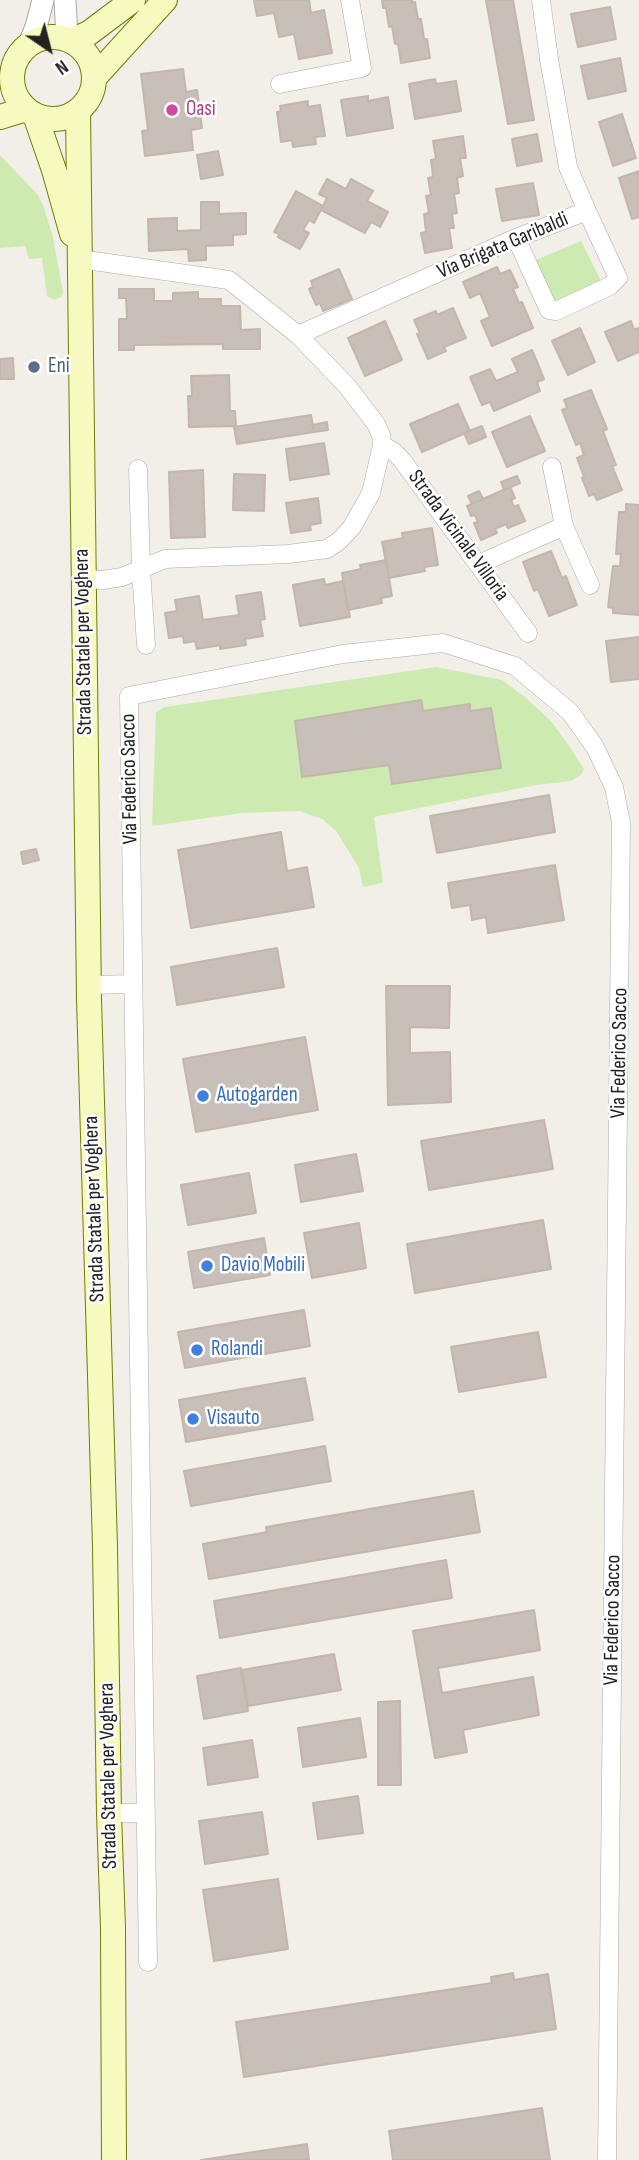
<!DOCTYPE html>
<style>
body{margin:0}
#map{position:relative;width:639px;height:2160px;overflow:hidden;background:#f2efe9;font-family:"Sofia Sans Condensed",sans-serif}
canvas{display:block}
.north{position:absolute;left:14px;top:14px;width:70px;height:70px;-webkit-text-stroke:5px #fff;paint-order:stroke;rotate:145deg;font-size:19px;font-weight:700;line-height:28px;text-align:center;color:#222}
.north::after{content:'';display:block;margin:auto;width:24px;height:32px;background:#222;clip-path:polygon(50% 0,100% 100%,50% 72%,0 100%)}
</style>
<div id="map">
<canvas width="639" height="2160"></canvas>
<div class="north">N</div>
</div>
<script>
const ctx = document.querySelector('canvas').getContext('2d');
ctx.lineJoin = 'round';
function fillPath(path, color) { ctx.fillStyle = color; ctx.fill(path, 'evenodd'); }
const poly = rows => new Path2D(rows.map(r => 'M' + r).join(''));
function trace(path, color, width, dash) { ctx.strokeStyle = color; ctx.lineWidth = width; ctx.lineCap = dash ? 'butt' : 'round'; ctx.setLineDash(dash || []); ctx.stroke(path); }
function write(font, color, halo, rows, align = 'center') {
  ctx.font = font + ' "Sofia Sans Condensed",sans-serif'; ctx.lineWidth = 5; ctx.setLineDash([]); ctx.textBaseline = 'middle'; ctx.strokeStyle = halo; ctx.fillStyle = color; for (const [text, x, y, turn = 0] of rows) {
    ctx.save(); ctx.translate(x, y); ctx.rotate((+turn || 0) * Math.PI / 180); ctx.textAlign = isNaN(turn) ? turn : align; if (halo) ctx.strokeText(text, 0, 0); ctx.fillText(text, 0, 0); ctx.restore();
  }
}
fillPath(poly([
 [0,155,38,195,43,205,53,237,63,292,61,297,54,300,47,296,42,258,29,259,25,246,0,248],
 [581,241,602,283,556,306,536,260],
 [436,667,502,680,525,697,551,721,570,747,584,769,581,775,571,781,536,785,374,817,383,883,363,887,359,868,336,831,322,819,299,811,242,813,152,826,156,712,165,707]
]), '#cdebb0');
const building = poly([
 [254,0,309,0,311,13,324,10,332,53,299,59,294,34,279,37,274,13,257,16,254,0],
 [382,0,412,0,412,3,415,2,418,19,421,19,424,39,427,39,430,58,401,63,398,44,395,44,392,26,389,27,386,8,383,8,382,0],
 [486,0,513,0,534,120,508,124,486,0],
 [610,7,616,39,578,47,571,14,610,7],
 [620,58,626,91,588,99,581,66,620,58],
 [183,69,186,92,197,90,202,128,191,130,193,150,145,156,142,131,148,130,141,74,183,69],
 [435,79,436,84,456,81,461,111,415,119,409,84,435,79],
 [368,96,368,101,388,97,393,128,347,136,341,100,368,96],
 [308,101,308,107,320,105,325,136,315,137,316,144,293,147,292,140,281,142,277,112,281,111,280,106,308,101],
 [622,114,636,158,613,166,599,122,622,114],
 [537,134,542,161,517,166,512,139,537,134],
 [463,136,466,158,460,158,463,176,457,178,459,193,454,194,457,213,452,214,454,228,449,228,452,248,425,253,421,233,426,232,424,214,429,213,426,196,431,195,428,178,433,177,431,160,436,159,433,141,463,136],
 [218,151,223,175,201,179,197,155,218,151],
 [639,171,639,217,632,219,619,178,639,171],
 [327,179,346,189,351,179,373,191,367,201,388,212,380,227,371,222,365,233,321,210,327,198,319,194,327,179],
 [533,183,539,215,502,221,496,189,533,183],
 [296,191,323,206,314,223,309,220,303,230,309,233,300,249,278,237,279,234,274,232,296,191],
 [201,202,219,202,219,214,246,213,246,234,233,235,233,245,206,246,206,260,189,261,188,249,149,251,148,219,177,218,177,231,201,230,201,202],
 [497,267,500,274,510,270,518,287,513,289,519,303,522,302,533,328,492,346,481,321,490,317,480,293,470,298,463,282,497,267],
 [339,269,352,299,323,311,320,303,316,305,309,289,313,287,311,281,339,269],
 [119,289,154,289,154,301,173,301,173,293,198,292,198,299,221,299,221,306,240,306,241,330,260,329,260,349,223,349,223,344,134,345,134,350,119,350,119,319,127,319,126,298,119,298,119,289],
 [453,308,466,338,444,347,446,351,428,359,417,334,420,333,414,320,436,311,437,315,453,308],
 [385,321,402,360,365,376,348,338,385,321],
 [631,321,634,330,638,328,639,330,639,352,618,361,605,332,631,321],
 [580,328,595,362,568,375,552,341,580,328],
 [532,350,544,379,537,382,540,391,494,411,490,402,482,405,470,377,490,369,496,381,518,372,512,359,532,350],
 [13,358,14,379,0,379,0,359,13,358],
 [229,375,230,411,235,411,236,426,189,427,188,396,192,396,191,376,229,375],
 [591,390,607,429,603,431,616,465,612,466,622,490,597,500,594,494,589,496,582,478,584,477,577,458,584,455,580,443,576,445,562,410,567,408,564,400,591,390],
 [458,404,470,431,422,452,410,424,458,404],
 [311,415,314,432,237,444,234,427,311,415],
 [530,416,545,451,507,467,492,432,530,416],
 [327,422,328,430,314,432,313,425,327,422],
 [482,426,486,437,469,444,464,433,482,426],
 [324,443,329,474,290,480,286,449,324,443],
 [203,470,205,537,171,538,169,472,203,470],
 [234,474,265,475,264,511,233,510,234,474],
 [517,476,520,483,504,490,501,482,517,476],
 [510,487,515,498,511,500,514,507,518,505,525,521,508,528,506,524,495,529,497,533,481,540,474,523,478,522,475,515,471,516,467,506,510,487],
 [479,491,483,499,472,504,468,496,479,491],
 [318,498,321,523,310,525,311,530,291,533,286,503,318,498],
 [626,504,639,505,639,615,613,613,613,608,608,607,613,566,620,566,621,554,616,554,619,512,626,512,626,504],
 [432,528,438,565,424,567,425,571,389,578,382,542,403,538,402,533,432,528],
 [551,551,562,578,566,576,577,605,549,616,538,589,534,591,523,562,551,551],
 [386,560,392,596,381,598,382,603,348,610,342,573,361,569,360,565,386,560],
 [324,579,325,585,343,581,350,617,300,626,293,585,324,579],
 [261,592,265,619,260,620,263,636,245,639,246,645,220,649,220,645,197,649,195,641,184,643,183,636,169,638,165,613,177,611,175,600,199,596,203,620,239,615,236,596,261,592],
 [639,637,639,679,611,682,606,641,639,637],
 [421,700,423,711,470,704,470,711,491,708,501,768,392,784,389,765,302,777,295,721,421,700],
 [549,795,555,832,437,853,430,816,549,795],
 [281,832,287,871,307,867,314,907,191,928,178,850,281,832],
 [36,849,39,860,23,864,21,852,36,849],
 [555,865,564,920,488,933,486,917,472,920,470,905,452,908,448,883,555,865],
 [277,948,284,987,177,1005,171,967,277,948],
 [386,986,450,986,449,1028,410,1027,410,1053,450,1052,451,1102,388,1105,386,986],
 [305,1037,318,1110,196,1132,183,1059,305,1037],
 [544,1120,553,1169,429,1190,421,1141,544,1120],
 [356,1154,363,1191,301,1202,295,1165,356,1154],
 [249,1173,256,1213,188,1225,181,1185,249,1173],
 [543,1220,551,1269,415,1293,407,1244,543,1220],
 [359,1223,366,1268,312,1278,304,1233,359,1223],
 [264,1238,270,1275,194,1288,188,1252,264,1238],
 [304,1310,310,1346,185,1368,178,1332,304,1310],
 [538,1332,546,1377,459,1392,451,1347,538,1332],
 [305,1378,313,1420,186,1442,179,1400,305,1378],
 [325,1446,331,1481,191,1506,184,1471,325,1446],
 [473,1491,480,1532,209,1579,203,1544,267,1532,266,1527,473,1491],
 [446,1560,452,1598,220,1638,214,1601,446,1560],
 [534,1610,540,1650,438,1668,442,1693,533,1677,539,1715,463,1730,467,1752,435,1758,413,1631,534,1610],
 [334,1654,341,1690,248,1706,242,1670,334,1654],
 [241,1668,248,1711,204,1719,197,1676,241,1668],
 [400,1701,401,1785,378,1785,378,1702,400,1701],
 [360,1718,366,1757,303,1767,298,1728,360,1718],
 [252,1740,258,1777,208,1785,203,1748,252,1740],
 [358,1796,363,1833,318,1839,313,1803,358,1796],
 [262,1812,268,1854,205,1864,199,1821,262,1812],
 [278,1879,288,1949,214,1961,203,1890,278,1879],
 [513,1973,514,1980,548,1974,556,2029,244,2077,236,2022,492,1983,491,1977,513,1973],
 [542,2108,550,2160,393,2160,389,2131,542,2108],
 [307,2144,309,2160,201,2160,307,2144]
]);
fillPath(building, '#c7bfb8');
trace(building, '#c4b6ab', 2);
const minor = poly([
 [280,84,362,68,350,0],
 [516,238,549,310,556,311,610,286,618,278,587,211],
 [79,259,229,280,298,335,347,386,376,424,381,435,382,445,371,493,352,527,339,541,327,549,288,554,165,559,122,577,103,580,84,579],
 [298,335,516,238,587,211,568,167,549,59,541,0],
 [382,445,394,452,402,460,528,633],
 [138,469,141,569,146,645],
 [564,526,590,585],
 [479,564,564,526,552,467],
 [88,985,133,984],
 [109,1813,145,1813],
 [148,1962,129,696,343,654,443,643,515,666,570,712,595,747,614,787,621,823,607,2160]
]);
const tertiary = poly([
 [65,0,67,39],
 [29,44,36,27,43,0]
]);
const secondary = poly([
 '12 78a41 41 0 1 1 82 0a41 41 0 1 1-82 0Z',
 [71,41,89,33,133,0],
 [94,78,165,0],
 [78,111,89,999,105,1547,109,1813,113,1928,114,2160],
 [35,115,54,170,72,234],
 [0,117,26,109]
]);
trace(minor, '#a9a9a9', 19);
trace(tertiary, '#a9a9a9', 23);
trace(secondary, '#707d05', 26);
trace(minor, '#fff', 18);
trace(tertiary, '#fff', 21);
trace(secondary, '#f7fabf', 24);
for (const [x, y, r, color] of [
 [172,110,7,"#d1479c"],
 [34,367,7,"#5c6f8a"],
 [203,1096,7,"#3f7fe0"],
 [207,1266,7,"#3f7fe0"],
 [197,1350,7,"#3f7fe0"],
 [193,1419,7,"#3f7fe0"]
]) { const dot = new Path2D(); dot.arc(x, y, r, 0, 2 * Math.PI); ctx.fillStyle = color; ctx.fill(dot); trace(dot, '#fff', 2.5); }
write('21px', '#b23c85', '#fff', [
 ["Oasi",186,110]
], 'left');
write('21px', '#222', '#fff', [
 ["Via Brigata Garibaldi",503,246,-23],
 ["Strada Vicinale Villoria",458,536,54],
 ["Strada Statale per Voghera",84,642,-91],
 ["Via Federico Sacco",130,779,-91],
 ["Via Federico Sacco",620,1053,-89],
 ["Strada Statale per Voghera",95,1209,-92],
 ["Via Federico Sacco",613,1620,-89],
 ["Strada Statale per Voghera",109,1776,-91]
]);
write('21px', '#4e5e75', '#fff', [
 ["Eni",48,367]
], 'left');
write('21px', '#366cbe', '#fff', [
 ["Autogarden",217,1096],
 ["Davio Mobili",221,1266],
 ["Rolandi",211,1350],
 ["Visauto",207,1419]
], 'left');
</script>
